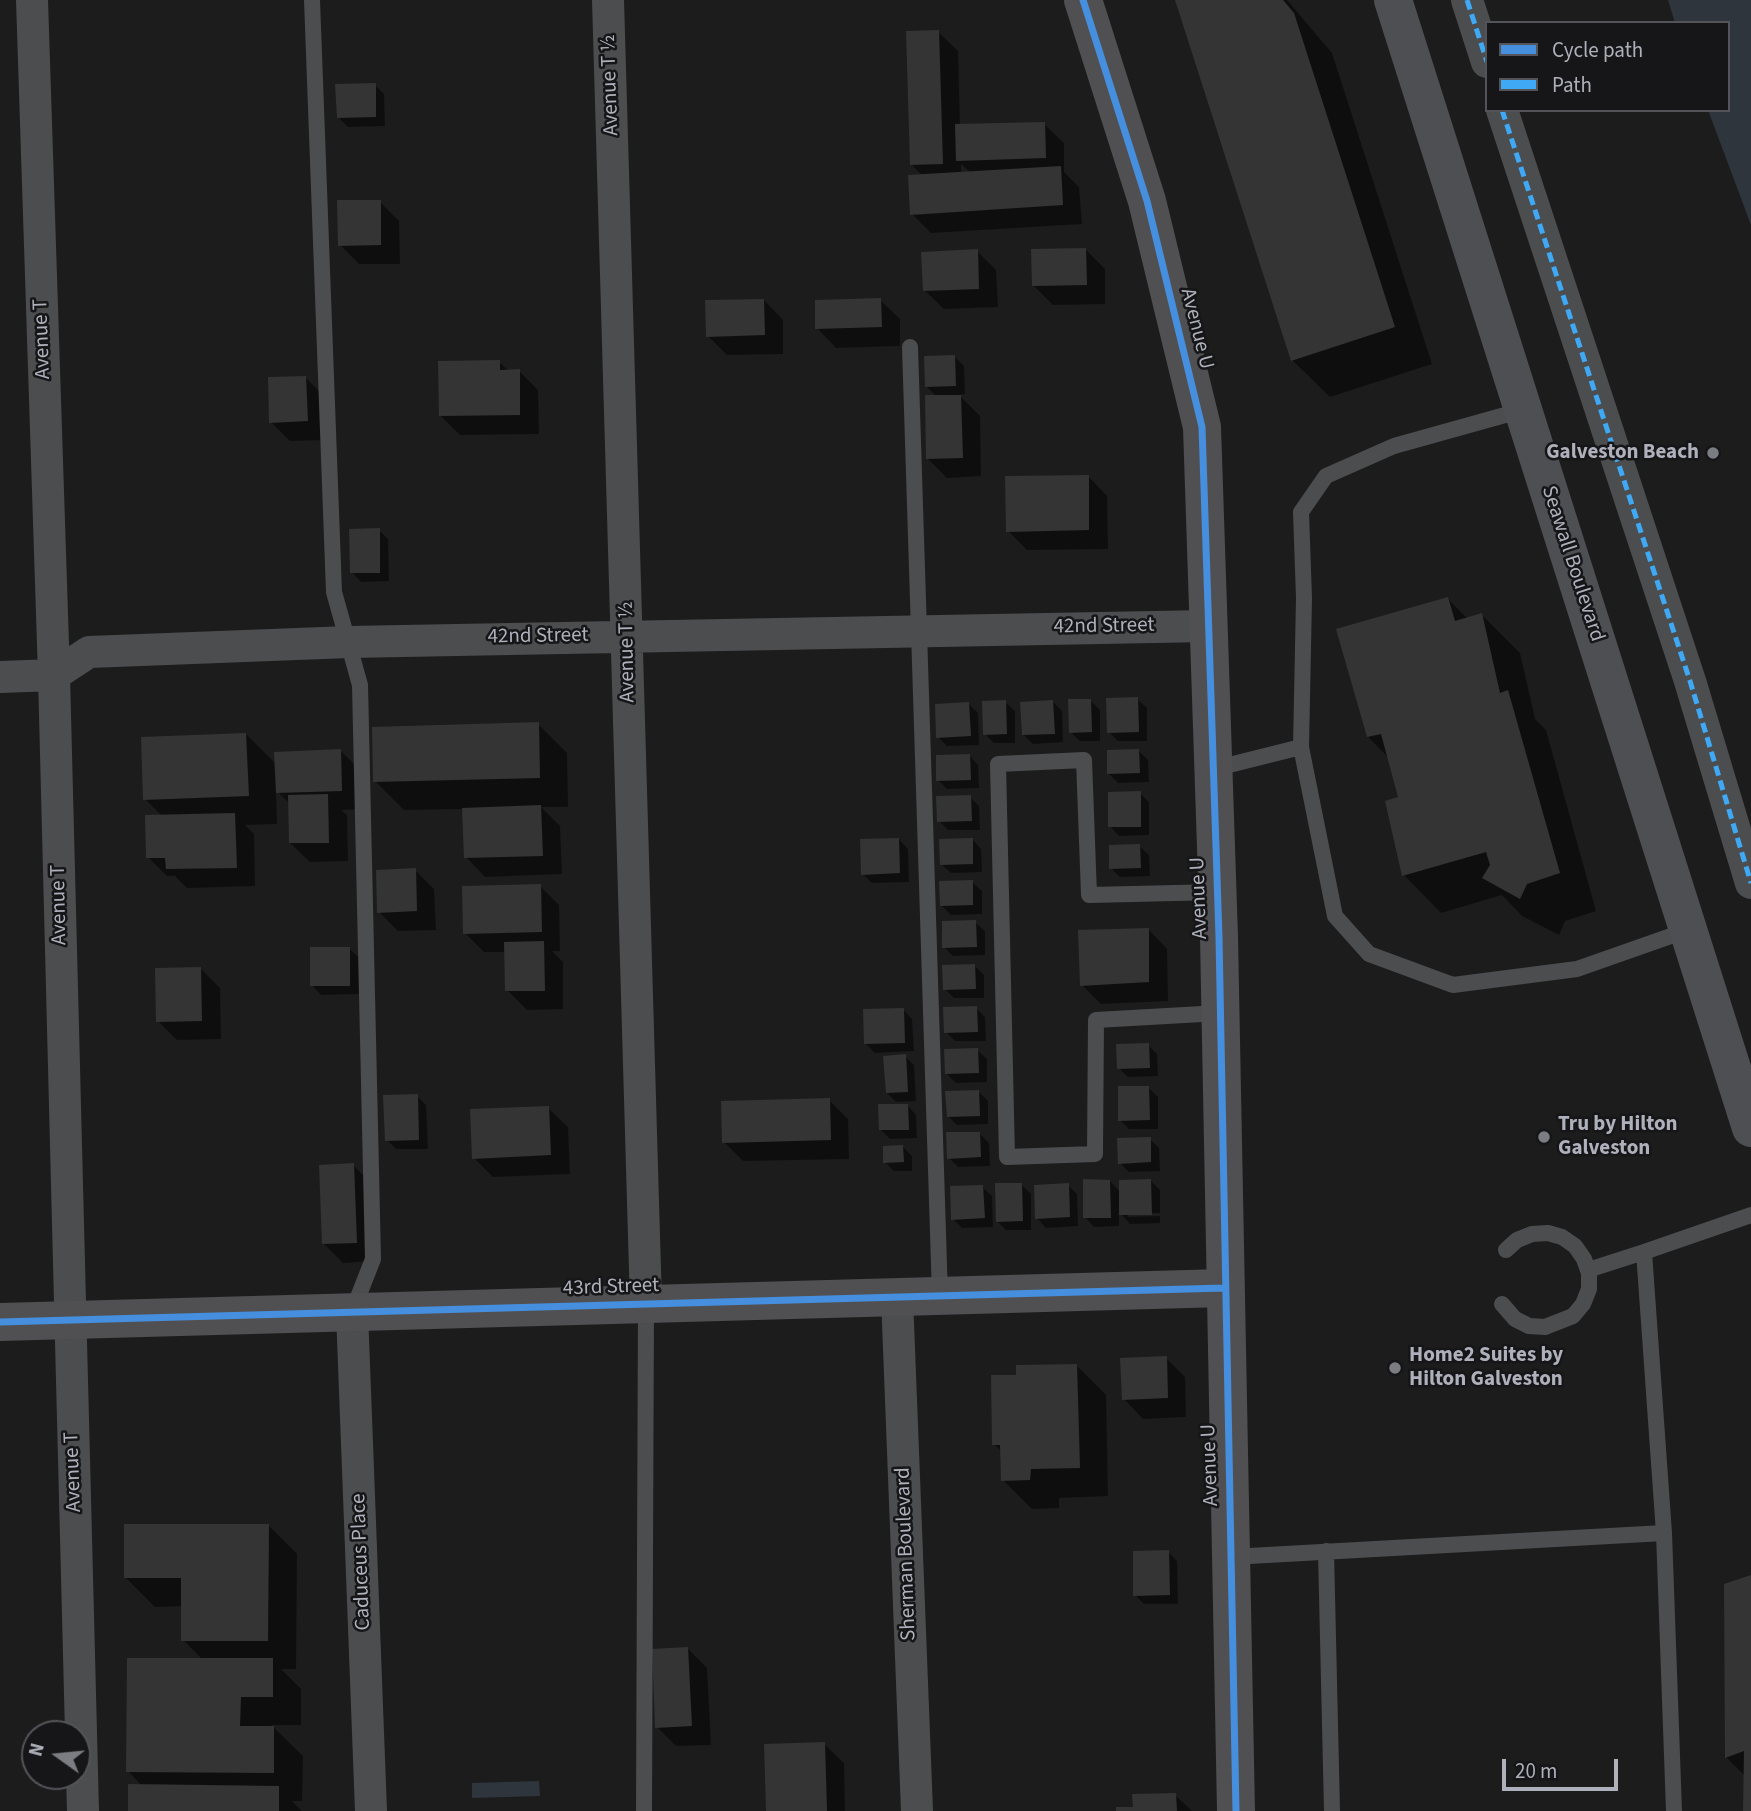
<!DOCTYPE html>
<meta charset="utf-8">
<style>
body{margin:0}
#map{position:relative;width:1751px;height:1811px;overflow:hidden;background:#1c1c1c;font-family:"Source Sans 3",sans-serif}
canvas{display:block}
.legend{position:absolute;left:1485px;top:21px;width:245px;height:91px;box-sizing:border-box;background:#161618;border:2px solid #535459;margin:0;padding:9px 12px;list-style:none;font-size:21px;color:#aeb1bb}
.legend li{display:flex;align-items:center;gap:14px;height:35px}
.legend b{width:35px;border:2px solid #535459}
.north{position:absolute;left:21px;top:1720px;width:70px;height:70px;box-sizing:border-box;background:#161618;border:2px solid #535459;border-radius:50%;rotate:285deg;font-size:19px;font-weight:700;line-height:28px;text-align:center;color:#aeb1bb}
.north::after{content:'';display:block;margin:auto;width:24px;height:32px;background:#7b7d83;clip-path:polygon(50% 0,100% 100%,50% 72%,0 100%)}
.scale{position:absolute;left:1502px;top:1759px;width:116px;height:32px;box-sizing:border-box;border:4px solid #aeb1bb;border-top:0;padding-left:9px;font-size:21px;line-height:24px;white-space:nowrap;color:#aeb1bb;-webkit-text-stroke:5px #161618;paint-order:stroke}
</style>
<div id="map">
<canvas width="1751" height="1811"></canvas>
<ul class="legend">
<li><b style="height:9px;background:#468fdf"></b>Cycle path</li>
<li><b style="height:9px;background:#3fa9f5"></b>Path</li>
</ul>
<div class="north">N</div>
<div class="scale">20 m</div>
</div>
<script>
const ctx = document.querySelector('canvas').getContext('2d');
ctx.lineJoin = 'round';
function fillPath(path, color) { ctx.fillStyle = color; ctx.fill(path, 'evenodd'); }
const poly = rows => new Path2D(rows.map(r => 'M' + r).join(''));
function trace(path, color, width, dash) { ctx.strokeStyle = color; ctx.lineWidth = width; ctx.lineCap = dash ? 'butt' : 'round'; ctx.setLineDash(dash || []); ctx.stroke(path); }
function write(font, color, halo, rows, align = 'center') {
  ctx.font = font + ' "Source Sans 3",sans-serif'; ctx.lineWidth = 5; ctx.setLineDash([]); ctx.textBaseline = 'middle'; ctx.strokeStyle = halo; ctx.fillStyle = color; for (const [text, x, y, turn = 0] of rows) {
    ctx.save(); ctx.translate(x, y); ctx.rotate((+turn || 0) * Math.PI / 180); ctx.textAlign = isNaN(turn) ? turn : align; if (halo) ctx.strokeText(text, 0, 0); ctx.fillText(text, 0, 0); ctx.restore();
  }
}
fillPath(poly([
 [1668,0,1751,0,1751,225,1708,110,1728,110,1728,23,1675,23],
 [539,1781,540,1796,472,1798,472,1783]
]), '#2f353d');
fillPath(poly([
 [1177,0,1287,0,1332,53,1432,364,1330,397,1292,360],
 [938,32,958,51,960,126,1044,124,1064,143,1064,172,1079,187,1082,224,931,233,912,214,923,176,912,165],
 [961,164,971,173,961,174],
 [375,85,384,94,385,126,348,127,338,117],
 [380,202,399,221,400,264,359,264,340,245],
 [1086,250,1105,269,1105,304,1053,305,1034,286],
 [977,251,996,270,998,307,944,309,924,290],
 [764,300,783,320,783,354,727,355,708,336],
 [880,300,900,319,900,346,836,348,817,328],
 [955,357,964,366,965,394,959,395,980,416,981,476,947,478,928,459,937,397,926,386],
 [499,362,509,371,519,371,538,390,539,434,460,435,440,415],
 [306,378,325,397,327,440,290,441,271,422],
 [1088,476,1107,496,1108,549,1027,550,1008,531],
 [379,530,388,539,389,581,361,582,352,572],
 [1448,599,1468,619,1482,615,1520,653,1535,719,1546,730,1596,911,1565,921,1559,935,1522,916,1502,895,1441,913,1404,875,1400,798,1389,758,1368,737],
 [1137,699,1147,708,1147,741,1118,741,1109,732],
 [1091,701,1100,710,1100,741,1080,741,1070,732],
 [1005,702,1015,711,1015,743,994,743,985,734],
 [1053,702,1062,711,1063,742,1033,744,1023,734],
 [969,704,978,713,979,745,947,746,938,737],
 [538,724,567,753,568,807,541,807,560,826,562,874,485,877,466,857,464,809,404,810,375,781],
 [246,734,277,765,341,751,360,770,361,809,341,810,347,815,348,861,310,862,290,843,290,804,276,790,277,824,245,825,254,834,255,886,187,888,175,876,167,876,148,857,163,817,145,799],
 [1139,751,1148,760,1149,782,1118,783,1109,774],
 [969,755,978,765,979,788,947,789,938,780],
 [1140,793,1149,802,1149,835,1119,836,1110,826],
 [970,797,979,806,980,830,948,830,939,821],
 [899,839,908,849,909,882,872,883,863,874],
 [972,839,981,849,982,872,951,873,941,864],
 [1139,846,1149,855,1150,876,1120,877,1111,868],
 [415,870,434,889,436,930,398,931,379,912],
 [972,882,982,891,982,914,951,915,942,906],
 [540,886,559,905,560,951,552,951,563,962,563,1009,527,1010,507,990,506,952,484,952,465,933],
 [975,922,985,931,985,955,953,956,944,947],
 [1148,929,1167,949,1168,1001,1101,1004,1082,985],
 [350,949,359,958,359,994,321,995,312,985],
 [974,965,984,975,984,998,954,998,945,989],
 [201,969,220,988,221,1039,177,1040,158,1021],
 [976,1008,985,1017,986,1041,955,1041,946,1032],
 [903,1009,912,1019,914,1051,875,1053,866,1044],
 [1148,1045,1157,1054,1158,1076,1128,1077,1119,1068],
 [977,1050,987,1059,987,1082,956,1083,946,1073],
 [905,1056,914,1065,916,1101,896,1102,887,1093],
 [1149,1088,1158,1097,1158,1129,1129,1129,1120,1120],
 [979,1092,988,1101,988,1124,957,1125,948,1116],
 [417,1096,426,1105,428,1149,396,1149,387,1140],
 [829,1100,848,1119,849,1159,743,1161,724,1142],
 [907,1105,916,1115,917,1138,890,1139,881,1130],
 [548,1108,568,1127,570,1174,493,1177,474,1158],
 [979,1133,989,1143,990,1166,958,1167,949,1158],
 [1150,1139,1159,1148,1160,1171,1129,1172,1120,1163],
 [903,1147,912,1156,912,1171,894,1171,885,1162],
 [353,1165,372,1184,375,1261,343,1263,323,1243],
 [1110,1181,1121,1193,1151,1181,1160,1190,1160,1213,1128,1213,1128,1217,1160,1216,1160,1223,1130,1224,1119,1212,1119,1226,1094,1227,1085,1217],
 [1022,1185,1031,1194,1031,1230,1006,1230,997,1221],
 [1068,1185,1077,1194,1078,1226,1046,1228,1037,1218],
 [982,1187,992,1196,993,1227,962,1228,953,1219],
 [1166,1358,1185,1377,1186,1417,1143,1419,1124,1399],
 [1077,1366,1106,1395,1108,1496,1059,1498,1059,1508,1032,1509,1003,1480,1002,1452,994,1444,1018,1376],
 [268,1525,297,1554,296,1669,281,1669,301,1689,301,1725,271,1725,303,1756,302,1801,292,1801,302,1811,130,1811,142,1786,128,1771,203,1660,183,1640,183,1606,155,1607,126,1578],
 [1168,1552,1177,1561,1178,1604,1144,1604,1135,1595],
 [1751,1577,1751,1811,1745,1811,1745,1776,1727,1758,1726,1585],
 [688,1649,707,1668,711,1745,676,1746,657,1727],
 [824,1744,844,1763,845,1811,768,1811],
 [1175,1795,1192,1811,1118,1811,1135,1808]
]), '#0007');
fillPath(poly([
 [1175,0,1283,0,1294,13,1395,327,1291,361],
 [939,30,943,164,910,165,906,31],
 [376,83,376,117,337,118,335,84],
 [1045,122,1046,158,956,161,955,124],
 [1061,166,1063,205,910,215,908,175],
 [337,200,381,200,381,245,338,246],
 [1086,248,1087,285,1032,286,1031,249],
 [978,249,979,289,923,291,921,252],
 [881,298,882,327,815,329,815,300],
 [764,299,765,335,706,337,705,300],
 [955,355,956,386,925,387,924,356],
 [500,360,500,370,520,369,520,415,439,416,438,361],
 [306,376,308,421,269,423,268,377],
 [925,395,961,395,963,458,926,459],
 [1089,475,1089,530,1006,532,1005,476],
 [380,528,380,573,350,573,349,529],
 [1448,597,1455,621,1482,613,1500,693,1508,690,1560,873,1527,884,1520,899,1482,878,1490,865,1486,852,1402,876,1385,801,1398,797,1381,734,1367,737,1336,629],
 [1138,697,1139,732,1107,733,1106,698],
 [1068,699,1091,699,1092,732,1069,733],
 [1006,700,1007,734,983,735,982,701],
 [1053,700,1055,734,1022,735,1020,702],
 [969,702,971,736,936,738,935,704],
 [539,722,540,778,373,782,372,727],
 [246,733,249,796,143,800,141,737],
 [341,749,342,791,276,793,274,752],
 [1139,749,1140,773,1107,774,1107,750],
 [970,754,971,780,936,781,936,755],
 [1141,791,1141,827,1108,827,1108,792],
 [328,794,329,843,289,843,288,795],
 [971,795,972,821,937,822,936,796],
 [541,805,543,856,464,858,462,808],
 [235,813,237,868,166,869,165,858,146,858,145,815],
 [899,838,900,873,861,875,860,839],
 [973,838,973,864,940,865,939,839],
 [1140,844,1141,868,1109,869,1109,845],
 [416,868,417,911,377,913,376,870],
 [973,880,973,905,940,906,939,881],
 [541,884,542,932,463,934,462,886],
 [976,920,977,947,942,948,942,921],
 [1149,928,1149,982,1080,986,1078,930],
 [544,941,545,991,505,991,504,942],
 [310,947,350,947,350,986,310,986],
 [975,964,976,989,943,990,942,965],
 [201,967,202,1021,156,1022,155,968],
 [977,1006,978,1032,944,1033,943,1007],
 [904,1008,905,1043,864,1044,863,1009],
 [1149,1043,1150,1068,1117,1069,1116,1044],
 [978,1048,979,1073,945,1074,944,1049],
 [906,1054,908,1092,886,1093,883,1056],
 [1118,1086,1149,1086,1150,1120,1118,1121],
 [979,1090,980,1116,947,1117,945,1091],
 [418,1094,419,1140,385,1141,383,1095],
 [830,1098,831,1140,722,1143,721,1101],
 [878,1104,908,1104,909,1130,879,1130],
 [549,1106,551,1155,472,1159,470,1109],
 [946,1132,980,1132,981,1157,947,1159],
 [1151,1137,1151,1162,1118,1164,1117,1138],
 [903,1145,904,1162,883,1163,883,1146],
 [354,1163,357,1243,322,1244,319,1165],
 [1083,1179,1110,1180,1111,1218,1083,1218],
 [1151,1179,1152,1215,1119,1215,1119,1180],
 [995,1183,1022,1183,1023,1221,996,1222],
 [1069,1183,1070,1217,1035,1219,1034,1185],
 [983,1185,985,1218,951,1220,950,1186],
 [1167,1356,1168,1398,1122,1400,1120,1358],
 [1077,1364,1080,1468,1031,1469,1030,1480,1001,1481,1000,1445,992,1445,991,1375,1016,1375,1016,1365],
 [124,1524,269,1524,268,1641,181,1641,181,1578,124,1578],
 [1169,1550,1170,1595,1133,1596,1133,1551],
 [1751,1575,1751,1811,1743,1811,1744,1751,1725,1758,1724,1584],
 [688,1647,692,1726,655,1728,652,1649],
 [127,1658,273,1658,273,1697,241,1697,240,1726,274,1726,274,1773,126,1772],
 [825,1742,827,1811,766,1811,764,1744],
 [128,1784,279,1786,279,1811,128,1811],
 [1176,1793,1177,1811,1116,1811,1116,1807,1133,1807,1132,1794]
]), '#343434');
trace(poly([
 [312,0,334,592,360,685,373,1259,353,1310],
 [910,347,940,1296],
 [1523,410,1394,446,1326,476,1301,512,1304,598,1301,747,1335,916,1369,954,1453,985,1577,969,1688,930],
 [1213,769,1301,747],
 [1218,892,1089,895,1084,760,998,764,1007,1157,1095,1154,1096,1020,1220,1013],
 [1588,1270,1644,1252],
 [1502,1304,1515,1319,1529,1326,1545,1327,1573,1316,1583,1304,1589,1289,1589,1273,1584,1259,1575,1246,1562,1237,1548,1233,1532,1234,1517,1240,1506,1250],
 [1664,1533,1674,1811],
 [1326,1551,1332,1811],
 [1231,1557,1664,1533,1644,1252,1751,1215],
 [644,1811,646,1304]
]), '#4c4d4f', 16);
trace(poly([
 [32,0,54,675,83,1811],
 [608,0,646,1304],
 [1467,0,1487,62],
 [1502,110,1690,681,1751,883],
 [0,677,54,675,89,652,349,642,1208,626],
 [897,1297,917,1811],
 [352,1312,371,1811]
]), '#4c4d4f', 32);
trace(poly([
 [1083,0,1147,201,1202,427,1219,937,1236,1811],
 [0,1322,1224,1288]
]), '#505053', 38);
trace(poly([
 [1393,0,1751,1128]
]), '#4e4f52', 38);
trace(poly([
 [1467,0,1487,62],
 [1502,110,1690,681,1751,883]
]), '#3fa9f5', 5, [10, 5]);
trace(poly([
 [1083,0,1147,201,1202,427,1219,937,1236,1811],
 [0,1322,1224,1288]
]), '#468fdf', 7);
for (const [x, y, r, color] of [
 [1713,453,7,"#7b7d83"],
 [1544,1137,7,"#7b7d83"],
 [1395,1368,7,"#7b7d83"]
]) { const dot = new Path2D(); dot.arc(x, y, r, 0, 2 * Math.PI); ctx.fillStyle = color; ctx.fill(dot); trace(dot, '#161618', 2.5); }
write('21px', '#aeb1bb', '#161618', [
 ["Avenue T ½",611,85,-92],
 ["Avenue U",1196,329,76],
 ["Avenue T",43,339,-92],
 ["Seawall Boulevard",1572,564,72],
 ["42nd Street",1104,627,-1],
 ["42nd Street",538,637,-1],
 ["Avenue T ½",628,652,-91],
 ["Avenue U",1200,898,-92],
 ["Avenue T",60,905,-91],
 ["43rd Street",611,1288,-2],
 ["Avenue U",1211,1465,-92],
 ["Avenue T",74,1472,-92],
 ["Sherman Boulevard",907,1554,-92],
 ["Caduceus Place",362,1562,-92]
]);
write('bold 21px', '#aeb1bb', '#161618', [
 ["Galveston Beach",1699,453,"right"],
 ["Tru by Hilton",1558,1125],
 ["Galveston",1558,1149],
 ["Home2 Suites by",1409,1356],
 ["Hilton Galveston",1409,1380]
], 'left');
</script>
